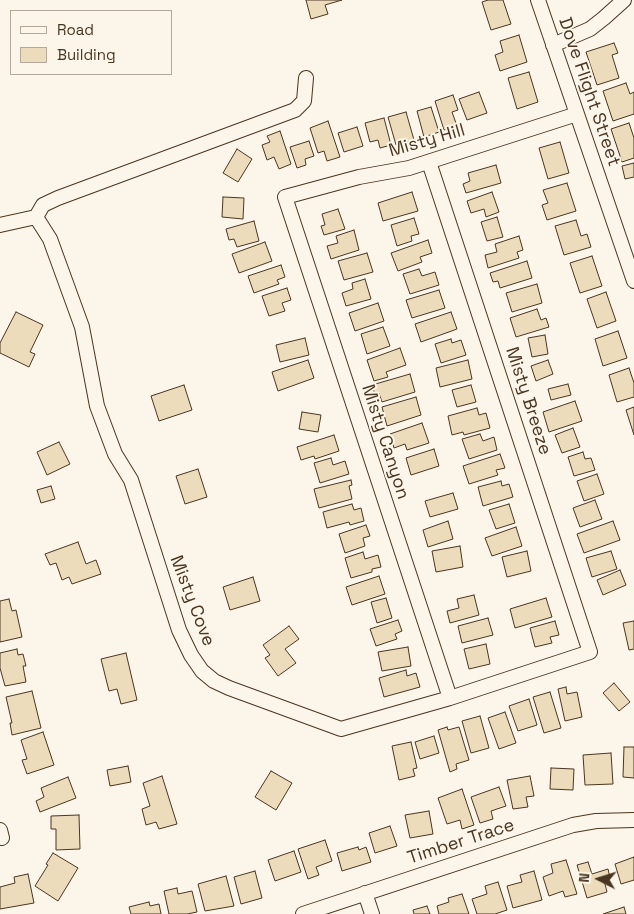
<!DOCTYPE html>
<style>
body{margin:0}
#map{position:relative;width:634px;height:914px;overflow:hidden;background:#fbf6e9;font-family:"Space Grotesk",sans-serif}
canvas{display:block}
.legend{position:absolute;left:10px;top:10px;width:162px;height:65px;box-sizing:border-box;background:#fbf6e9;border:1px solid #b4a999;margin:0;padding:6px 9px;list-style:none;font-size:15px;color:#4a3520}
.legend li{display:flex;align-items:center;gap:10px;height:25px}
.legend b{width:25px;border:1px solid #b4a999}
.north{position:absolute;left:574px;top:854px;width:50px;height:50px;-webkit-text-stroke:4px #fbf6e9;paint-order:stroke;rotate:275deg;font-size:14px;font-weight:700;line-height:20px;text-align:center;color:#4a3520}
.north::after{content:'';display:block;margin:auto;width:18px;height:22px;background:#4a3520;clip-path:polygon(50% 0,100% 100%,50% 72%,0 100%)}
</style>
<div id="map">
<canvas width="634" height="914"></canvas>
<ul class="legend">
<li><b style="height:6px;background:#fbf6e9"></b>Road</li>
<li><b style="height:14px;background:#ecdcbc"></b>Building</li>
</ul>
<div class="north">N</div>
</div>
<script>
const ctx = document.querySelector('canvas').getContext('2d');
ctx.lineJoin = 'round';
function fillPath(path, color) { ctx.fillStyle = color; ctx.fill(path, 'evenodd'); }
const poly = rows => new Path2D(rows.map(r => 'M' + r).join(''));
function trace(path, color, width, dash) { ctx.strokeStyle = color; ctx.lineWidth = width; ctx.lineCap = dash ? 'butt' : 'round'; ctx.setLineDash(dash || []); ctx.stroke(path); }
function write(font, color, halo, rows, align = 'center') {
  ctx.font = font + ' "Space Grotesk",sans-serif'; ctx.lineWidth = 4; ctx.setLineDash([]); ctx.textBaseline = 'middle'; ctx.strokeStyle = halo; ctx.fillStyle = color; for (const [text, x, y, turn = 0] of rows) {
    ctx.save(); ctx.translate(x, y); ctx.rotate((+turn || 0) * Math.PI / 180); ctx.textAlign = isNaN(turn) ? turn : align; if (halo) ctx.strokeText(text, 0, 0); ctx.fillText(text, 0, 0); ctx.restore();
  }
}
const building = poly([
 [306,0,342,0,325,5,328,14,311,19,306,0],
 [488,0,503,0,511,24,491,30,482,2,488,0],
 [519,35,527,62,500,71,495,55,503,52,500,41,519,35],
 [614,43,618,53,612,55,619,78,597,85,586,52,614,43],
 [529,72,538,102,517,109,508,78,529,72],
 [626,83,630,94,634,92,634,114,613,121,603,91,626,83],
 [479,92,487,113,467,120,459,99,479,92],
 [453,95,458,110,452,112,457,126,444,130,435,101,453,95],
 [431,107,439,132,424,137,417,111,431,107],
 [406,112,414,140,396,145,388,117,406,112],
 [384,118,391,145,380,148,378,140,370,142,365,123,384,118],
 [328,121,340,157,327,161,324,151,318,153,310,128,328,121],
 [629,123,634,138,634,158,622,162,611,129,629,123],
 [357,127,363,146,344,152,338,133,357,127],
 [280,131,291,164,279,169,274,157,267,160,262,145,270,142,267,136,280,131],
 [309,141,314,156,305,159,306,165,297,168,290,147,309,141],
 [560,142,569,173,548,179,539,148,560,142],
 [237,149,252,159,238,182,223,173,237,149],
 [634,163,634,177,625,179,622,166,634,163],
 [496,165,501,183,466,193,463,184,470,181,468,173,496,165],
 [567,183,576,211,547,220,542,205,548,203,543,190,567,183],
 [412,192,418,211,383,221,378,203,412,192],
 [492,192,499,212,486,217,484,209,471,213,467,201,492,192],
 [223,197,244,198,243,219,222,217,223,197],
 [338,209,345,229,324,235,321,226,325,225,322,214,338,209],
 [497,217,503,237,487,241,481,222,497,217],
 [414,218,419,234,411,236,412,241,397,246,391,225,414,218],
 [576,220,581,236,587,234,591,247,564,255,555,226,576,220],
 [254,221,259,241,237,247,234,239,229,240,226,229,254,221],
 [354,230,359,250,331,259,327,246,338,243,336,236,354,230],
 [519,236,523,250,517,252,519,258,488,268,485,255,497,252,495,244,519,236],
 [428,240,432,253,420,257,422,262,398,271,391,253,428,240],
 [265,242,272,261,239,273,232,254,265,242],
 [367,253,373,272,344,280,338,261,367,253],
 [592,256,602,286,580,293,570,263,592,256],
 [527,261,532,278,500,288,498,281,493,282,490,273,527,261],
 [281,265,285,277,277,280,279,284,254,293,248,276,281,265],
 [419,269,422,276,435,272,439,285,410,294,403,274,419,269],
 [365,279,371,299,346,306,342,293,353,289,352,283,365,279],
 [537,284,542,303,512,312,506,293,537,284],
 [287,288,291,300,282,303,285,311,269,316,262,296,287,288],
 [439,290,445,308,412,318,406,300,439,290],
 [606,292,616,321,597,328,587,299,606,292],
 [378,303,384,321,355,331,349,313,378,303],
 [537,309,541,320,546,318,549,327,516,337,510,318,537,309],
 [16,312,43,325,30,352,35,354,29,367,0,353,0,343,16,312],
 [451,312,457,329,421,342,415,324,451,312],
 [383,327,390,346,367,354,361,334,383,327],
 [618,331,627,358,603,366,595,339,618,331],
 [545,335,548,354,532,357,528,338,545,335],
 [305,338,309,355,280,362,276,345,305,338],
 [451,339,452,343,461,340,466,355,441,363,435,344,451,339],
 [400,348,406,365,386,372,388,377,374,381,367,360,400,348],
 [308,360,314,378,278,391,272,372,308,360],
 [468,360,472,379,440,387,436,368,468,360],
 [548,360,553,374,536,381,531,366,548,360],
 [629,368,634,383,634,397,617,402,609,375,629,368],
 [410,374,415,392,382,402,379,393,375,395,372,385,410,374],
 [568,384,571,395,551,400,548,389,568,384],
 [184,385,192,410,159,421,151,396,184,385],
 [471,385,476,402,457,407,452,390,471,385],
 [416,397,421,415,387,426,382,407,416,397],
 [575,401,582,421,549,432,543,412,575,401],
 [634,407,634,435,626,410,634,407],
 [477,408,479,415,486,413,490,428,464,435,463,432,452,435,448,416,477,408],
 [302,412,321,415,318,432,299,429,302,412],
 [422,423,429,443,407,450,405,444,394,448,390,434,422,423],
 [573,428,580,447,562,453,555,435,573,428],
 [480,434,483,441,494,437,497,450,469,459,462,439,480,434],
 [334,435,339,451,315,459,314,456,301,460,297,447,334,435],
 [59,442,70,464,47,475,37,452,59,442],
 [434,449,439,466,411,475,406,458,434,449],
 [583,452,585,459,591,458,595,470,574,476,568,457,583,452],
 [500,454,505,468,496,470,498,475,469,484,463,466,500,454],
 [331,458,333,465,345,461,349,474,320,483,314,463,331,458],
 [198,469,207,497,185,504,176,476,198,469],
 [597,474,604,494,584,501,577,481,597,474],
 [351,480,352,485,349,486,352,499,319,508,314,489,351,480],
 [501,481,502,486,509,484,513,497,483,506,478,487,501,481],
 [51,486,55,499,41,503,37,490,51,486],
 [453,493,458,509,430,517,425,501,453,493],
 [595,500,602,519,580,527,573,508,595,500],
 [352,504,354,510,361,508,364,521,350,525,349,522,327,528,323,512,352,504],
 [509,504,515,523,496,529,489,510,509,504],
 [448,521,453,539,428,547,423,530,448,521],
 [613,521,620,540,584,553,577,534,613,521],
 [366,525,370,536,363,538,365,546,345,553,339,534,366,525],
 [516,527,522,546,492,556,485,538,516,527],
 [78,542,86,564,96,560,101,574,72,584,69,577,62,580,56,563,50,565,45,554,78,542],
 [460,546,463,567,436,572,432,551,460,546],
 [527,551,531,571,507,577,502,557,527,551],
 [611,551,617,569,592,577,586,558,611,551],
 [363,552,365,559,378,555,381,567,372,569,372,572,351,578,345,558,363,552],
 [620,570,626,585,603,595,597,580,620,570],
 [379,576,385,594,352,605,346,587,379,576],
 [253,577,260,601,230,610,223,587,253,577],
 [474,595,479,615,450,623,447,611,459,608,457,599,474,595],
 [386,598,392,618,377,623,371,602,386,598],
 [546,598,552,617,515,628,510,609,546,598],
 [9,599,12,611,16,610,22,637,0,642,0,601,9,599],
 [488,618,493,635,462,643,458,626,488,618],
 [398,620,402,631,395,634,397,639,376,646,370,629,398,620],
 [555,621,559,635,550,637,552,643,535,647,530,628,555,621],
 [634,621,634,649,629,650,623,623,634,621],
 [289,626,299,639,285,649,296,663,278,676,265,658,270,655,263,645,289,626],
 [486,644,490,664,469,669,464,649,486,644],
 [408,647,411,666,382,671,378,652,408,647],
 [17,649,18,655,23,654,26,666,23,666,26,682,5,686,0,668,0,653,17,649],
 [126,653,137,700,121,704,117,689,109,691,101,659,126,653],
 [406,670,407,676,416,673,420,687,384,697,379,678,406,670],
 [614,683,630,702,619,711,603,693,614,683],
 [566,687,567,694,577,692,582,717,565,721,558,689,566,687],
 [32,691,41,728,12,735,10,723,12,723,6,697,32,691],
 [550,692,561,728,544,733,533,697,550,692],
 [529,699,537,725,518,731,509,706,529,699],
 [505,712,516,743,499,749,488,718,505,712],
 [480,716,489,748,471,753,462,721,480,716],
 [447,727,448,730,459,727,469,760,456,764,457,769,450,772,438,730,447,727],
 [43,732,54,765,27,774,22,760,27,759,21,740,43,732],
 [434,736,439,753,420,759,415,742,434,736],
 [411,742,417,768,413,769,415,776,399,780,392,746,411,742],
 [624,747,634,747,634,778,623,777,624,747],
 [611,753,613,784,585,785,583,755,611,753],
 [128,766,131,782,110,786,107,770,128,766],
 [551,768,574,769,573,790,550,789,551,768],
 [271,771,292,783,276,810,255,797,271,771],
 [162,776,177,824,159,829,156,822,146,825,142,809,150,806,143,783,162,776],
 [530,776,534,796,526,797,528,807,513,809,507,780,530,776],
 [68,777,76,798,40,812,36,801,44,797,41,788,68,777],
 [499,787,506,806,491,811,493,819,480,823,471,797,499,787],
 [462,789,474,825,462,829,460,820,447,824,438,798,462,789],
 [429,811,433,834,410,838,405,815,429,811],
 [79,815,80,849,56,850,56,829,51,829,51,816,79,815],
 [390,826,397,846,375,853,369,833,390,826],
 [325,840,332,861,316,867,319,875,308,879,298,849,325,840],
 [358,847,359,850,366,847,371,862,342,871,337,853,358,847],
 [294,851,301,872,275,881,268,860,294,851],
 [53,853,78,868,58,901,35,886,48,865,46,864,53,853],
 [634,857,634,880,621,884,615,864,634,857],
 [566,860,577,894,565,897,563,891,549,896,543,877,553,873,551,864,566,860],
 [588,862,592,874,608,869,610,878,604,880,607,892,587,898,577,865,588,862],
 [255,871,262,898,241,904,234,877,255,871],
 [534,871,542,900,513,908,507,886,522,882,520,875,534,871],
 [28,874,34,903,0,909,0,887,15,883,14,877,28,874],
 [226,876,234,906,205,911,198,884,226,876],
 [498,882,507,910,495,914,477,914,472,899,487,894,485,886,498,882],
 [177,888,178,894,192,891,197,912,187,914,169,914,164,891,177,888],
 [462,894,469,914,439,914,437,906,449,902,448,898,462,894],
 [149,902,150,906,159,904,161,914,131,914,129,907,149,902],
 [427,906,430,914,414,914,413,910,427,906],
 [624,907,626,914,603,914,624,907]
]);
fillPath(building, '#ecdcbc');
trace(building, '#4a3520', 1);
const minor = poly([
 [538,0,634,281],
 [553,45,590,29,604,18,624,0],
 [36,217,43,205,58,198,295,110,304,101,306,78],
 [0,225,36,217,50,239,82,327,97,406,115,454,131,480,179,630,191,655,202,671,214,681,229,688,341,729,450,698,590,652,429,162],
 [450,698,285,197,359,177,409,168,577,114],
 [0,830,2,838],
 [365,893,372,914],
 [303,914,573,825,596,821,634,820]
]);
trace(minor, '#4a3520', 16);
trace(minor, '#fbf6e9', 14);
write('18px', '#4a3520', '#fbf6e9', [
 ["Dove Flight Street",589,92,71],
 ["Misty Hill",427,141,-16],
 ["Misty Breeze",528,401,72],
 ["Misty Canyon",385,442,72],
 ["Misty Cove",192,601,69],
 ["Timber Trace",461,842,-18]
]);
</script>
